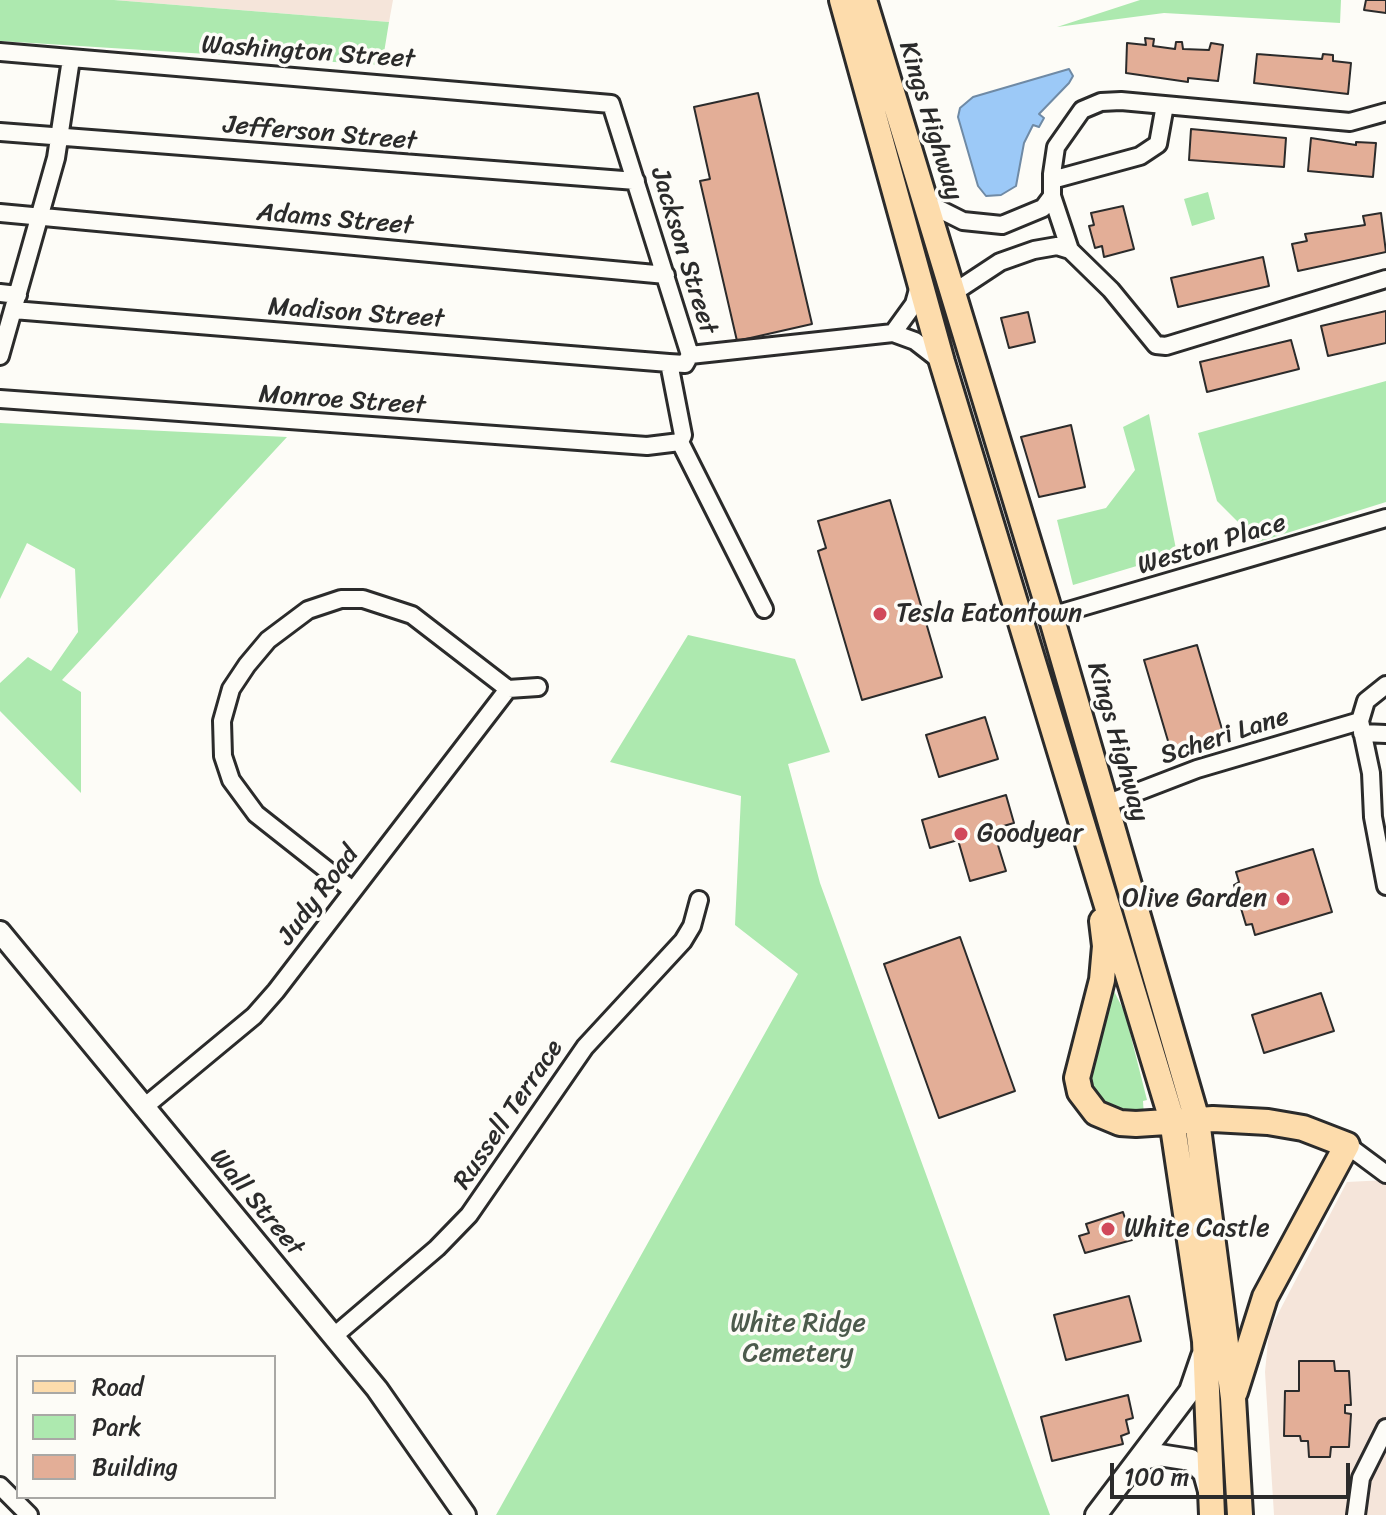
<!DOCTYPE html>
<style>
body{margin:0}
#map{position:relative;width:1386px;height:1515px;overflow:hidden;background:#fdfcf7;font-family:Sriracha,sans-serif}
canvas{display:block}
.legend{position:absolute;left:16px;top:1355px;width:260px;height:144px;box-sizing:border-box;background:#fdfcf7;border:2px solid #a9a8a5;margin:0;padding:10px 14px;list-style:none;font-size:24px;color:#2b2b2b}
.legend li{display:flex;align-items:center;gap:16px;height:40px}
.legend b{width:40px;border:2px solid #a9a8a5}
.scale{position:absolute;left:1110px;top:1463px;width:240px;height:36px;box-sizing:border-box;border:4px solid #2b2b2b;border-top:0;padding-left:10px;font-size:24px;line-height:28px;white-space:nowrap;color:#2b2b2b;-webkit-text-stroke:6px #fdfcf7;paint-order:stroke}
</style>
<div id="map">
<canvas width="1386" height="1515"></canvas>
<ul class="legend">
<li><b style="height:10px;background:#fddcac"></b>Road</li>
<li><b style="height:22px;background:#ade9af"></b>Park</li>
<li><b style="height:22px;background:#e3ae97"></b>Building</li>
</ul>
<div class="scale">100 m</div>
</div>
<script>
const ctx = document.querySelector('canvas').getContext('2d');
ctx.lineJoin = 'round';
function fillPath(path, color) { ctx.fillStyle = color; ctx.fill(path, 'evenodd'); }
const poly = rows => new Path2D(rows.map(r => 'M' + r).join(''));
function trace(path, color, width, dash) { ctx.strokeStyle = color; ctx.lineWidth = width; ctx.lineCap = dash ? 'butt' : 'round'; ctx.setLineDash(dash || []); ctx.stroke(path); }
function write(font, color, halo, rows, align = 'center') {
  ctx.font = font + ' Sriracha,sans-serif'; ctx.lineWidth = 7; ctx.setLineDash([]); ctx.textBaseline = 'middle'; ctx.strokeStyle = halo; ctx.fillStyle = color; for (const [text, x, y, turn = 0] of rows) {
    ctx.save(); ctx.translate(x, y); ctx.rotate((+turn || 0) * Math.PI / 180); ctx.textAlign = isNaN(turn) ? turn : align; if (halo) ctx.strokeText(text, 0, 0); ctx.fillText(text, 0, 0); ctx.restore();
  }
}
fillPath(poly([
 [114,0,393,0,389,22],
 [1386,1180,1386,1515,1274,1515,1265,1372,1269,1331,1347,1182]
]), '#f5e5da');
fillPath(poly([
 [0,0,114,0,389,22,382,65,0,41],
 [1140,0,1341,0,1340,23,1164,13,1057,27],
 [1208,192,1215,219,1192,226,1184,199],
 [1386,381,1386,502,1258,542,1217,501,1198,433],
 [1149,414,1177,554,1073,585,1057,520,1106,508,1135,470,1123,427],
 [0,423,287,437,62,680,81,692,81,793,0,711,0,683,28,657,51,671,78,632,75,569,27,543,0,599],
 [688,635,795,659,830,752,788,764,820,883,1050,1515,496,1515,798,974,735,925,741,796,610,762],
 [1112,987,1125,1013,1147,1100,1143,1101,1144,1116,1107,1108,1090,1086,1089,1077]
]), '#ade9af');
const water = poly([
 [1069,69,1073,76,1069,83,1039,114,1044,118,1039,127,1033,125,1024,143,1016,186,1001,195,986,196,978,186,958,117,960,108,973,97,1069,69]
]);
fillPath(water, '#9cc9f7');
trace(water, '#6f8aa5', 2);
const building = poly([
 [1366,0,1386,0,1386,13,1364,10,1366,0],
 [1145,38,1154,39,1153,46,1175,49,1176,42,1182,42,1183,49,1209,50,1211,43,1223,45,1218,81,1188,78,1188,82,1126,73,1127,43,1146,45,1145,38],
 [1257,54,1322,59,1323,54,1333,55,1333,61,1351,63,1348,94,1254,83,1257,54],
 [758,93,812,324,737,341,700,181,710,179,694,107,758,93],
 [1191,129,1286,138,1284,167,1189,160,1191,129],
 [1311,138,1356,145,1356,142,1376,143,1373,177,1308,171,1311,138],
 [1123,206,1134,249,1104,257,1102,246,1095,248,1089,226,1094,225,1091,213,1123,206],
 [1381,213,1386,252,1298,271,1292,244,1307,241,1305,234,1365,225,1363,216,1381,213],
 [1263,257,1269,286,1178,307,1171,278,1263,257],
 [1386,311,1386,343,1328,356,1321,326,1386,311],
 [1028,312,1035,342,1009,348,1001,318,1028,312],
 [1291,340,1299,369,1207,392,1200,362,1291,340],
 [1071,425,1085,487,1039,497,1021,437,1071,425],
 [890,500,942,677,862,700,818,551,826,548,818,521,890,500],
 [1197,645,1224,736,1171,751,1144,660,1197,645],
 [985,717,998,759,939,777,926,735,985,717],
 [1006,795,1014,823,993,829,1006,871,970,881,958,840,930,848,922,820,1006,795],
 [1313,849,1332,912,1255,935,1252,924,1246,925,1234,885,1239,882,1236,872,1313,849],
 [960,937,1015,1091,939,1118,884,964,960,937],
 [1321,993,1334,1031,1264,1053,1252,1015,1321,993],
 [1123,1212,1132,1240,1085,1253,1079,1236,1089,1233,1086,1224,1123,1212],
 [1129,1296,1141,1341,1066,1360,1054,1315,1129,1296],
 [1299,1361,1334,1361,1335,1371,1349,1371,1351,1405,1345,1405,1345,1413,1351,1414,1349,1447,1331,1447,1330,1457,1309,1457,1308,1441,1301,1441,1300,1436,1284,1436,1285,1391,1299,1391,1299,1361],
 [1128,1395,1133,1418,1126,1420,1129,1433,1121,1436,1123,1444,1052,1461,1041,1417,1128,1395]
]);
fillPath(building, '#e3ae97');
trace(building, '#2b2b2b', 2);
const minor = poly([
 [0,52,611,104,690,355],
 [0,132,636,181],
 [1052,180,1140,156,1158,144,1165,105],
 [925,202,963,221,1002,225,1043,208,1052,196],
 [0,213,666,275],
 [1070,250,1052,196,1052,174,1056,147,1082,110,1101,102,1121,101,1350,122,1386,112],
 [0,293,18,295],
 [953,293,1000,262,1034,250,1057,246,1070,250,1111,290,1156,345,1166,346,1386,279],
 [13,310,669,363,685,364,690,355],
 [893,333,914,304,919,286],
 [690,355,893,333,915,341,942,362],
 [0,356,56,158,71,59],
 [669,363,683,435,680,442,764,609],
 [0,399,647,446,680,442],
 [1051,616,1386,518],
 [1386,685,1366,701,1360,721,1371,773,1373,817,1386,886],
 [508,689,538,687],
 [1362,733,1386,734],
 [1106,804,1197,769,1360,721],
 [351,889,256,814,231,780,223,756,222,721,231,689,247,665,268,640,308,610,341,599,363,599,412,615,508,689],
 [143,1108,254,1016,276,991,508,689],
 [1347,1145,1386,1174],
 [334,1336,437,1248,469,1215,585,1047,683,941,692,926,699,900],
 [0,1486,29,1515],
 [1356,1515,1361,1478,1386,1428]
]);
const tertiary = poly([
 [0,932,377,1389,465,1515],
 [1138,1461,1159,1455,1191,1460,1204,1473,1209,1491],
 [1096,1515,1190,1391,1202,1356]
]);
const primary = poly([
 [842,0,942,362,1172,1120,1205,1341,1212,1515],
 [864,0,1051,616,1197,1120,1233,1398,1240,1515],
 [1102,921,1105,946,1102,980,1077,1078,1080,1092,1096,1113,1120,1123,1136,1124,1213,1119,1268,1122,1303,1128,1347,1145,1265,1297,1235,1392]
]);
trace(minor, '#2b2b2b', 22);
trace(tertiary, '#2b2b2b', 26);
trace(primary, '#2b2b2b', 30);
trace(minor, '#fdfcf7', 16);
trace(tertiary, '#fdfcf7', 20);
trace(primary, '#fddcac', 24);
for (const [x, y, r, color] of [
 [880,614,8,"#d1495b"],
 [961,834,8,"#d1495b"],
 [1283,899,8,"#d1495b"],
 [1108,1229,8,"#d1495b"]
]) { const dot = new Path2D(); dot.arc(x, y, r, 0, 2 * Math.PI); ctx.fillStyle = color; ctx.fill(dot); trace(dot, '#fdfcf7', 3); }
write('26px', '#2b2b2b', '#fdfcf7', [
 ["Washington Street",308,53,4],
 ["Kings Highway",930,121,73],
 ["Jefferson Street",320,134,5],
 ["Adams Street",335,220,5],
 ["Jackson Street",683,251,73],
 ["Madison Street",356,314,4],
 ["Monroe Street",342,401,4],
 ["Weston Place",1212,545,-17],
 ["Scheri Lane",1225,737,-18],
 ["Kings Highway",1117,742,74],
 ["Judy Road",319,896,-53],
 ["Russell Terrace",509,1115,-56],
 ["Wall Street",256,1203,50]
]);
write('26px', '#2b2b2b', '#fdfcf7', [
 ["Tesla Eatontown",896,614],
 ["Goodyear",977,834],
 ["Olive Garden",1267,899,"right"],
 ["White Castle",1124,1229]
], 'left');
write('26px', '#4c5a4c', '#fdfcf7', [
 ["White Ridge",798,1324],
 ["Cemetery",798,1354]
]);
</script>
